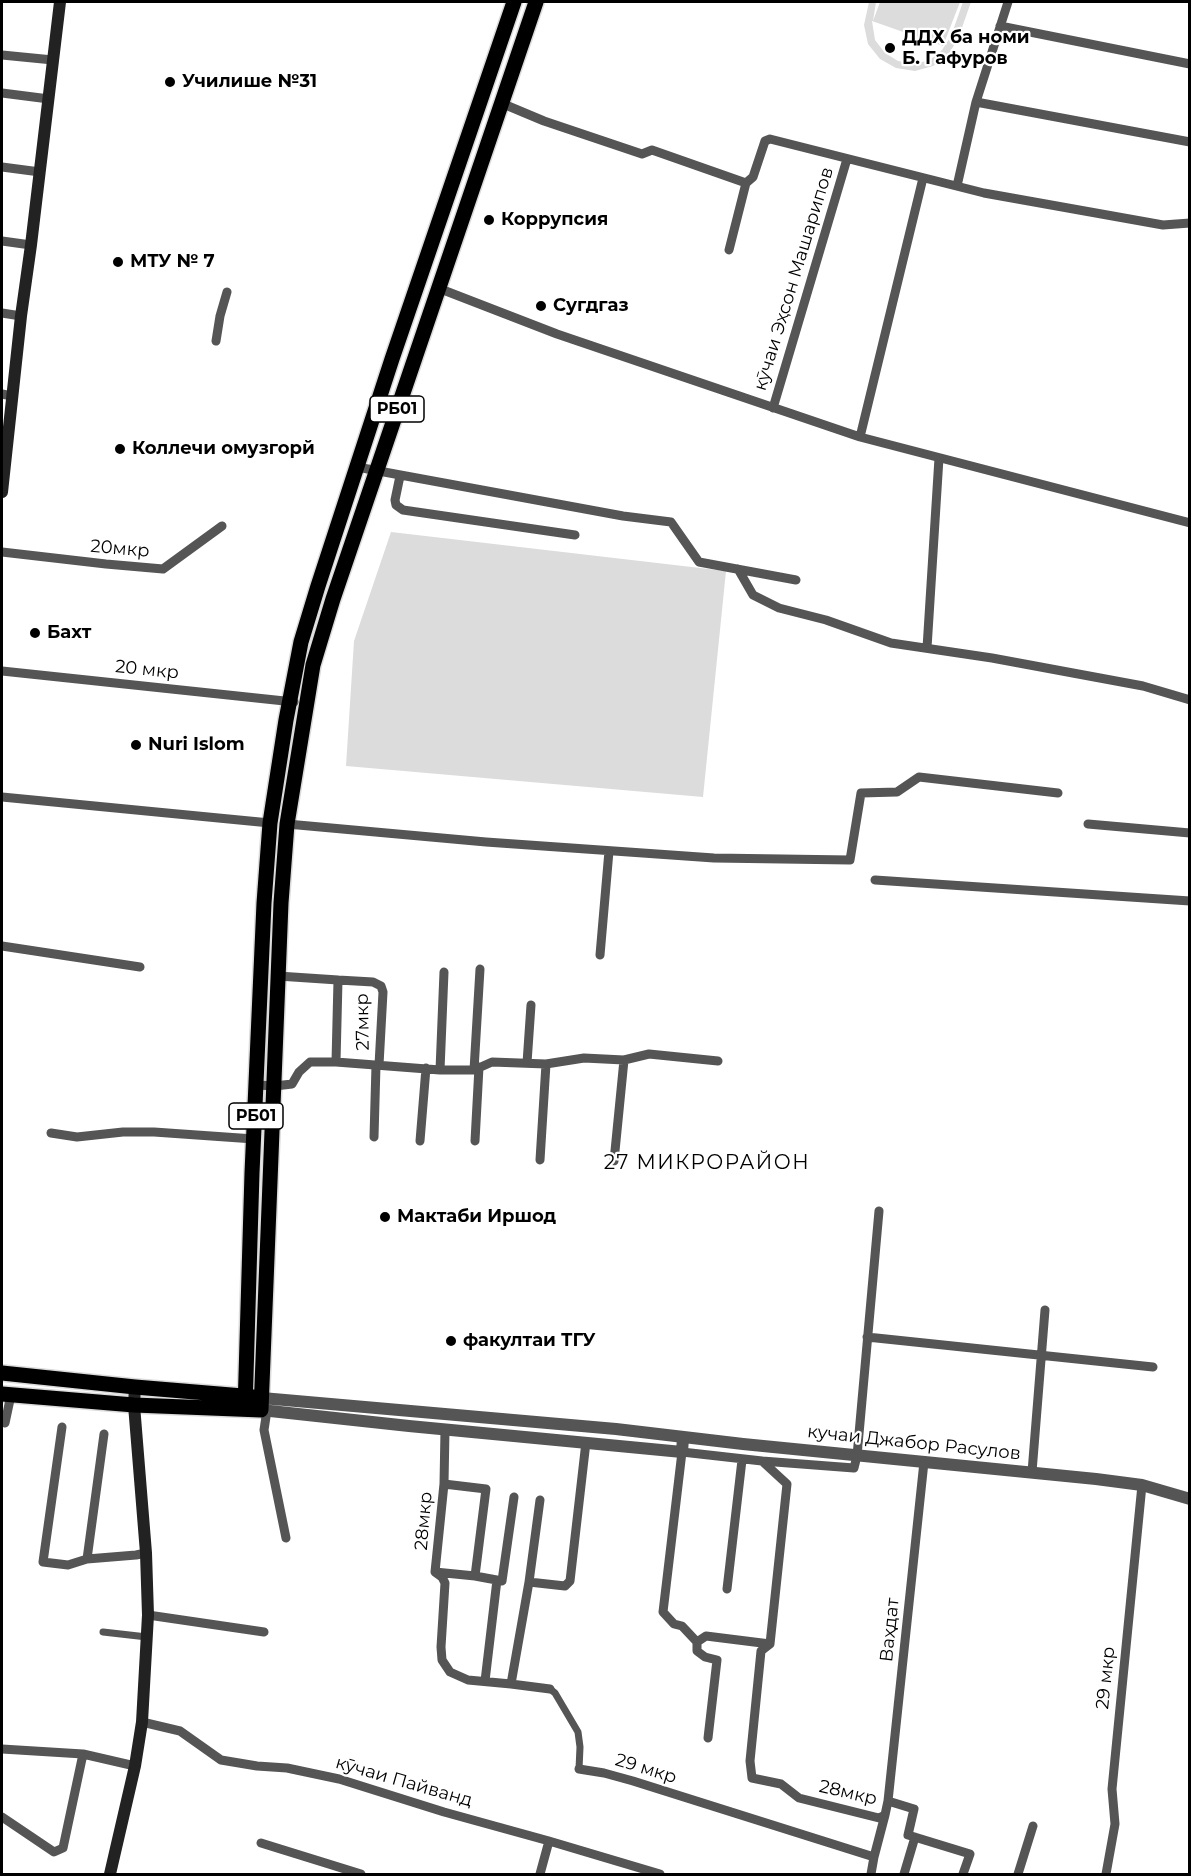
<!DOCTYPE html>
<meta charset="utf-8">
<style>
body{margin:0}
#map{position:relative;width:1191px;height:1876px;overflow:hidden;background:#fff;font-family:Montserrat,sans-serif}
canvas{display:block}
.frame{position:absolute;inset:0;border:3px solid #000;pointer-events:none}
</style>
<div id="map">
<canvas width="1191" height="1876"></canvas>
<div class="frame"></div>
</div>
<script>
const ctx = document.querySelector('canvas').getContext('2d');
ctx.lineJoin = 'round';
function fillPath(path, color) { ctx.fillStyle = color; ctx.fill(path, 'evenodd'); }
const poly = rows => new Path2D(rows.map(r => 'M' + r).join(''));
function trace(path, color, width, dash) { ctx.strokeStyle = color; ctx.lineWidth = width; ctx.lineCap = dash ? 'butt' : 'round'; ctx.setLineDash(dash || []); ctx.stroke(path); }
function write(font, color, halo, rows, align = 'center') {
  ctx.font = font + ' Montserrat,sans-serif'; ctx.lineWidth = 4.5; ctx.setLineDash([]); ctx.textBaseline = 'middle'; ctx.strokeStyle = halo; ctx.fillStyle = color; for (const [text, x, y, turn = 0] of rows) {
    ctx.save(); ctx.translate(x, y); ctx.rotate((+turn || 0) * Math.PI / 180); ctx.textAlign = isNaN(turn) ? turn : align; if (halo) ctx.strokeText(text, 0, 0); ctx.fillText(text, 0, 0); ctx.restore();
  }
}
fillPath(poly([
 [869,2,876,2,873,21,880,2,960,2,943,46,872,21,875,40,885,53,898,61,914,64,930,60,942,50,951,36,963,2,971,2,958,39,948,55,933,66,915,71,896,68,880,59,868,44,864,25],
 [391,532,726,571,703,797,346,766,354,641]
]), '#dcdcdc');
const trunk = poly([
 [2,1373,135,1387,255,1397],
 [2,1394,134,1405,261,1410,281,903,287,824,313,665,333,599,536,2],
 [245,1409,252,1173,264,903,270,823,286,720,301,642,318,586,392,359,514,2]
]);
trace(trunk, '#dbdbdb', 18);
trace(poly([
 [103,1632,147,1637],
 [550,1689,555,1693,578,1732,580,1747,579,1769]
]), '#555', 7);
trace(poly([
 [1000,26,1190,64],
 [2,55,53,60],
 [2,93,49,99],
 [976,102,1190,142],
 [501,103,544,121,642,154,652,150,746,183,753,177,765,141,770,139,984,193,1163,225,1190,223],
 [2,167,40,172],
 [957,186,976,102,1008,2],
 [2,241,31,245],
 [729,250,746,183],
 [438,288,557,334,860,437,1190,523],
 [2,313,21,316],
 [216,341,220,316,227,292],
 [2,394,12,396],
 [773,408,847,159],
 [860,437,923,178],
 [357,467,623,516,671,522,699,562,796,580],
 [400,476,395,500,396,505,403,510,575,535],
 [2,552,106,564,163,569,222,526],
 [738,569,753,595,779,608,826,620,891,643,992,658,1143,686,1190,700],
 [927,648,939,458],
 [2,671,294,702],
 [2,797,270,823],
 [287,824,486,842,714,858,850,860,861,793,897,792,919,777,1058,793],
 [1088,824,1190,833],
 [875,880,1190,901],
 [2,946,140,967],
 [600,955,609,851],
 [278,976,338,980,336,1062],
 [338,980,373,982,381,986,383,992,379,1065],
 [527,1063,531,1005],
 [440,1070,444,972],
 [474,1070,480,969],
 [257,1085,275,1086,292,1084,299,1072,310,1062,336,1062,440,1070,474,1070,492,1062,546,1064,584,1058,624,1060,649,1054,718,1061],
 [51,1133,77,1137,123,1132,154,1132,254,1139],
 [374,1137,376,1065],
 [420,1141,426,1068],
 [475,1141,479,1067],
 [540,1160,546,1064],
 [614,1161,624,1060],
 [867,1337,1153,1367],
 [267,1410,264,1430,286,1538],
 [5,1423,11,1395],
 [62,1427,43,1562,68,1565,87,1559,136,1555,146,1553],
 [762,1461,854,1468,857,1456,879,1211],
 [1032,1472,1045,1310],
 [444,1484,445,1430],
 [514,1497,502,1581,475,1576,486,1489,444,1484,435,1572,442,1577,445,1583,441,1647,442,1660,450,1672,468,1680,511,1684,529,1582],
 [540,1500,529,1582,565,1586,570,1581,586,1442],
 [87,1559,104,1434],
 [435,1572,475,1576],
 [727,1589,742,1460],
 [148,1615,264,1632],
 [697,1642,682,1626,674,1624,663,1612,682,1452,762,1461,787,1484,770,1644,706,1636,697,1642,697,1651,705,1657,717,1660,708,1738],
 [770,1644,761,1651,750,1761,752,1778,781,1784,799,1798,879,1818,885,1815,888,1801,924,1462],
 [485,1681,497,1580],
 [511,1684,550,1689],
 [142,1722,180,1731,221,1760,257,1766,287,1768,339,1779,444,1812,549,1841,660,1874],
 [2,1749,83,1754,135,1766],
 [579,1769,604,1773,633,1781,874,1857],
 [888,1801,914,1809,908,1835,970,1854,963,1874],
 [2,1817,54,1852,63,1848,83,1754],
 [261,1843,361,1874],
 [540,1874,549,1841],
 [871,1874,874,1857,885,1815],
 [904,1874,915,1837],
 [1018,1874,1033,1826],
 [1106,1874,1115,1824,1112,1789,1142,1485]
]), '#555', 9);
trace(poly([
 [262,1398,616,1429,743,1444,1096,1479,1142,1485,1190,1499],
 [261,1410,409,1426,682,1452,683,1438]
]), '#555', 12);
trace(poly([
 [2,492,21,316,31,245,60,2],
 [110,1874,135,1766,142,1722,148,1615,146,1553,134,1405,135,1387]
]), '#222', 12);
trace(trunk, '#000', 15);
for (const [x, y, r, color] of [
 [890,48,6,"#000"],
 [170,82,6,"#000"],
 [489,220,6,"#000"],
 [118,262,6,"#000"],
 [541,306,6,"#000"],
 [120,449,6,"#000"],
 [35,633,6,"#000"],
 [136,745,6,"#000"],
 [385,1217,6,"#000"],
 [451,1341,6,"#000"]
]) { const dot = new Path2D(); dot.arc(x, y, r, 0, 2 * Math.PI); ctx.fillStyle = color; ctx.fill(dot); trace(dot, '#fff', 2); }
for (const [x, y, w] of [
 [397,409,54],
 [256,1116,54]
]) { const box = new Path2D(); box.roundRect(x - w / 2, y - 13, w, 26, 4.5); ctx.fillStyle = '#fff'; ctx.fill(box); trace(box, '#000', 1.5); }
write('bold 16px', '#000', null, [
 ["РБ01",397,409],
 ["РБ01",256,1116]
]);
write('bold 18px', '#000', '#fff', [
 ["ДДХ ба номи",902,38],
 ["Б. Гафуров",902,59],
 ["Училише №31",182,82],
 ["Коррупсия",501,220],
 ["МТУ № 7",130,262],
 ["Сугдгаз",553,306],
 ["Коллечи омузгорй",132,449],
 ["Бахт",47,633],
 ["Nuri Islom",148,745],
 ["Мактаби Иршод",397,1217],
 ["факултаи ТГУ",463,1341]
], 'left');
write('18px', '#000', '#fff', [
 ["кӯчаи Эҳсон Машарипов",794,279,-73],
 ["20мкр",120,549,5],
 ["20 мкр",147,670,6],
 ["27мкр",363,1022,-91],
 ["кучаи Джабор Расулов",914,1443,6],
 ["28мкр",424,1521,-85],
 ["Ваҳдат",890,1630,-84],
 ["29 мкр",1106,1678,-84],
 ["29 мкр",646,1769,17],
 ["кӯчаи Пайванд",404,1782,16],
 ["28мкр",848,1793,13]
]);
ctx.letterSpacing = '1.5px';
write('20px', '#000', '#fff', [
 ["27 МИКРОРАЙОН",707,1163]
]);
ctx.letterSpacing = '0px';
</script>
